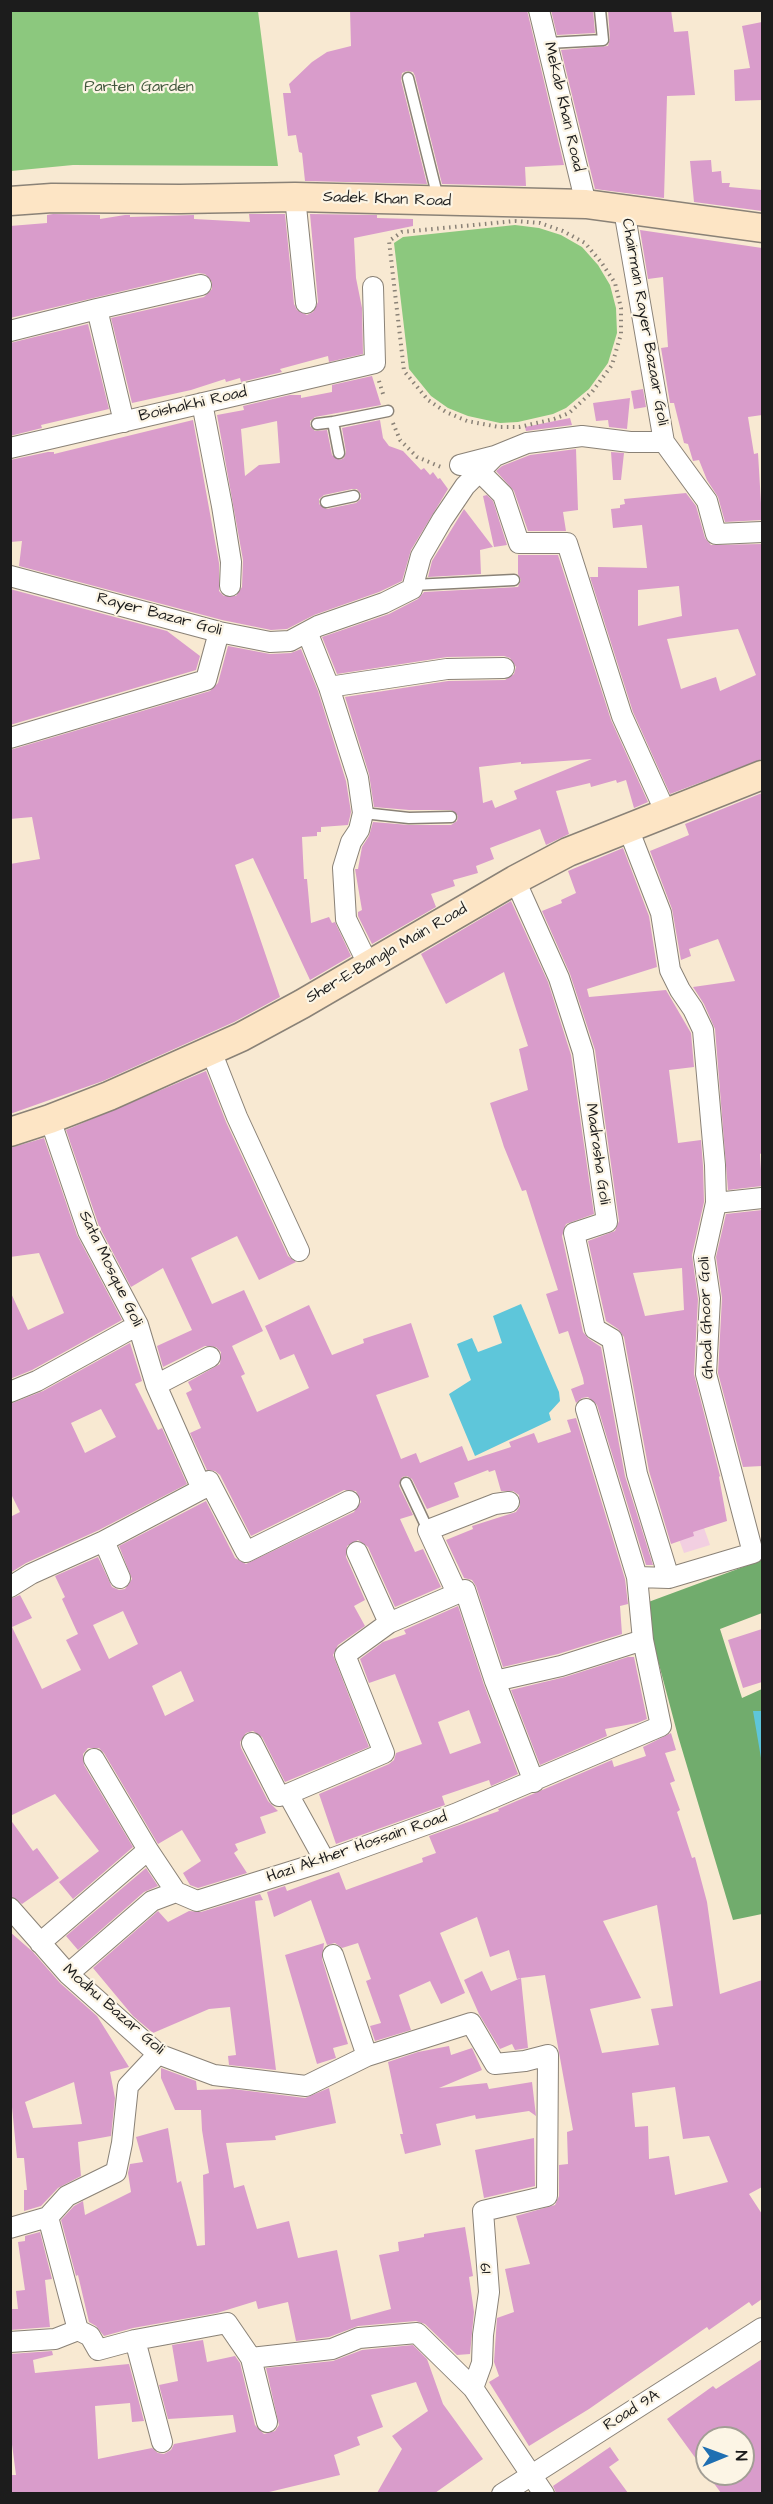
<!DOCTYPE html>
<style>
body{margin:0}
#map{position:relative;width:773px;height:2504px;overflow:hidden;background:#f8e9d2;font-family:"Architects Daughter",sans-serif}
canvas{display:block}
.frame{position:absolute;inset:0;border:12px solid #1c1c1c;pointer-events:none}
.north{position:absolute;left:695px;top:2426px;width:60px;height:60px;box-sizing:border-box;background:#fcf5e5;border:2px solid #a29e95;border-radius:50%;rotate:89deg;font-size:16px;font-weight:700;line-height:24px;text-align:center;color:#1c1c1c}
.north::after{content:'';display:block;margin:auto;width:21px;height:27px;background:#1f6fb2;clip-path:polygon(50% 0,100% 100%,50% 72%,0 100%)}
</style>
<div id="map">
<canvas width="773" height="2504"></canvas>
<div class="frame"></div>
<div class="north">N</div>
</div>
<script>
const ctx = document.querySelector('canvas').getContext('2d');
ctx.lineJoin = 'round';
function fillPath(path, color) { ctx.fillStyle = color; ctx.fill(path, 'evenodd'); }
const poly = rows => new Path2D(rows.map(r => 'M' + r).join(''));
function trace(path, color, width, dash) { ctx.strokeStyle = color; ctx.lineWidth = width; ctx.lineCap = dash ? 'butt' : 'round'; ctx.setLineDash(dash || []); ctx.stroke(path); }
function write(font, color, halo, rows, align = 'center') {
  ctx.font = font + ' "Architects Daughter",sans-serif'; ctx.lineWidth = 4.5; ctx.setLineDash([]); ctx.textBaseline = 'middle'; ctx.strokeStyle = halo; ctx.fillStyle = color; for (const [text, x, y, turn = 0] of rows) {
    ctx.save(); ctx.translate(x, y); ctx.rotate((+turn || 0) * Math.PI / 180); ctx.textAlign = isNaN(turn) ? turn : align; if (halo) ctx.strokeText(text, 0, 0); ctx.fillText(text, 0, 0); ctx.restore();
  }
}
fillPath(poly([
 [703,1525,710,1545,684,1553,677,1534]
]), '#f2cfe1');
fillPath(poly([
 [11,10,258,11,278,166,73,165,11,171],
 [515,225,539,228,561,235,582,247,598,265,610,285,616,308,617,333,608,363,589,389,566,408,553,414,518,422,500,423,468,416,448,408,431,396,409,369,394,243,403,237]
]), '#8cc87e');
fillPath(poly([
 [762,1560,762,1613,720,1629,742,1698,762,1689,762,1914,733,1920,678,1736,643,1604]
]), '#71ac6d');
fillPath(poly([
 [521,1304,559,1392,560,1401,549,1413,551,1420,475,1456,449,1394,471,1380,457,1344,472,1338,478,1352,502,1343,493,1316],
 [753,1711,762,1711,762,1764]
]), '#5ec6da');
fillPath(poly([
 [350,10,527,10,564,165,525,167,526,186,442,184,415,76,413,72,407,71,402,73,401,80,427,184,305,181,302,153,299,152,296,135,288,136,283,93,291,93,289,84,312,62,327,52,351,46],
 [551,10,593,10,595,33,557,35],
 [608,10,671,10,674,32,688,31,695,95,667,96,664,198,595,189,561,50,608,46,610,39],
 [762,22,762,100,735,101,734,70,750,68,742,26],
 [711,160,712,172,721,171,722,183,730,183,729,187,762,190,762,211,694,202,690,161],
 [53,214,100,215,100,219,125,215,130,215,130,217,194,215,194,219,250,222,249,214,285,214,294,304,297,310,307,315,313,312,318,302,310,214,377,215,377,218,413,219,413,226,354,238,356,278,362,308,363,354,329,362,328,356,280,369,282,372,241,382,240,378,226,382,225,379,191,390,132,403,111,318,204,297,212,289,212,282,205,274,198,273,10,318,10,226,47,223,47,215],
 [640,230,762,248,762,415,748,417,754,454,758,453,762,520,725,522,718,497,707,480,699,460,693,461,688,444,684,443,674,403,670,403,661,348,668,347,663,277,648,279],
 [88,324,109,409,41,425,42,428,10,436,10,343],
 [372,376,381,405,315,417,310,421,310,426,315,431,327,430,332,455,340,460,344,458,346,452,342,428,380,420,383,438,389,446,403,451,421,470,424,468,430,475,433,472,438,479,440,478,448,489,411,550,402,581,379,592,314,615,287,629,271,630,222,620,19,566,22,541,10,542,10,460,48,452,54,452,54,454,193,420,219,563,219,591,224,596,236,596,242,587,243,560,217,415,244,410,243,406,290,395,301,395,301,398,332,392,332,385],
 [277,421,280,463,259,465,245,476,241,429],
 [352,489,357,489,361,494,361,499,356,503,327,509,319,504,319,499,324,495],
 [643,389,646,407,634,409,631,391],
 [630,398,627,429,609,427,608,420,596,421,593,403],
 [570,418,572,425,526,431,525,427],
 [576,449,578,510,563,512,566,531,528,531,514,491,496,471,502,466,530,455],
 [611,452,624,453,621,480,613,480],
 [686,493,696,506,705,538,711,545,762,544,762,759,670,794,633,712,590,577,598,577,598,567,647,568,642,525,613,528,611,509,620,508,620,505,625,504,624,499],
 [679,586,682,616,638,626,638,590],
 [738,629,756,675,720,691,716,677,681,689,667,639],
 [487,495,493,501,507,545,494,547,483,496],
 [464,509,493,547,480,550,481,574,428,577,432,561],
 [518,555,558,555,611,720,648,802,634,808,626,780,617,783,616,780,591,787,590,783,556,791,569,834,546,845,540,829,490,848,494,859,476,866,478,873,453,880,455,886,431,894,436,907,372,944,358,916,358,912,362,910,355,869,358,869,362,847,369,836,373,822,409,825,451,825,457,821,458,816,451,810,409,810,374,807,369,774,345,697,448,681,505,680,514,674,516,667,510,658,504,656,447,657,337,674,322,637,389,614,418,599,424,592,518,587,521,580,518,574],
 [592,759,514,791,517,799,495,808,492,800,483,803,479,767,521,762,521,764],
 [10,589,167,631,200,656,196,670,10,725],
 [228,646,270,654,291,653,301,649,318,691,346,781,351,812,348,825,321,827,321,832,317,832,317,836,302,837,304,879,307,879,311,923,329,917,332,923,335,922,351,956,310,980,253,858,235,865,280,997,234,1022,103,1081,10,1114,10,864,40,859,32,817,10,819,10,750,210,691,218,683],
 [762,793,762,1153,760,1154,762,1186,728,1190,715,1029,704,1004,693,987,735,981,718,939,689,949,691,956,681,960,672,909,650,851,689,835,685,824],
 [623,848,649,916,657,967,587,989,589,997,666,990,691,1033,694,1067,669,1070,678,1143,701,1140,703,1166,704,1202,692,1255,698,1299,694,1374,720,1476,719,1477,727,1521,693,1532,694,1536,671,1544,649,1471,624,1337,618,1329,606,1321,588,1241,615,1231,619,1221,595,1050,570,974,542,911,562,903,561,900,576,893,568,871],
 [682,1268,684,1310,645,1316,633,1273],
 [511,901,548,982,571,1055,594,1214,566,1224,562,1236,583,1332,589,1339,601,1347,625,1476,653,1565,646,1565,597,1405,588,1397,582,1398,576,1403,571,1389,584,1384,583,1378,568,1331,559,1334,546,1294,558,1290,526,1190,522,1191,504,1147,490,1103,528,1090,519,1049,528,1046,504,972,446,1004,421,954],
 [206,1071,226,1122,288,1256,296,1262,259,1280,237,1236,191,1258,212,1304,244,1290,263,1331,232,1346,245,1374,241,1376,257,1412,309,1388,294,1354,280,1360,265,1326,309,1305,332,1355,364,1343,363,1339,411,1323,429,1377,376,1395,401,1459,416,1453,420,1463,462,1446,468,1461,511,1447,509,1442,534,1433,538,1443,571,1432,567,1420,576,1418,625,1579,628,1604,620,1606,622,1634,558,1654,503,1667,476,1586,472,1580,464,1578,446,1540,473,1529,472,1526,516,1512,520,1506,519,1495,513,1491,501,1491,495,1470,489,1472,488,1470,454,1483,459,1497,427,1509,412,1479,407,1476,402,1477,399,1486,413,1515,400,1519,415,1552,423,1549,441,1587,395,1607,368,1547,358,1540,347,1546,346,1557,365,1600,354,1606,365,1626,338,1645,333,1655,369,1747,285,1782,262,1737,253,1731,246,1733,240,1742,241,1748,268,1801,278,1811,260,1817,266,1833,235,1844,238,1850,234,1853,247,1873,198,1888,190,1885,183,1873,201,1861,182,1830,158,1844,104,1753,99,1748,88,1748,83,1754,84,1765,133,1847,73,1899,59,1882,99,1851,55,1794,10,1816,10,1599,20,1595,32,1618,12,1627,42,1689,81,1670,66,1640,78,1634,62,1599,65,1597,55,1576,98,1557,112,1587,119,1590,125,1589,132,1579,119,1546,206,1501,235,1558,246,1564,354,1512,361,1502,356,1491,344,1490,251,1536,220,1475,215,1471,207,1470,190,1433,201,1428,186,1393,192,1390,188,1382,220,1364,221,1352,216,1347,205,1346,163,1367,157,1346,192,1330,163,1268,131,1287,99,1226,66,1130],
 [123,1611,138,1644,109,1659,93,1625],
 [181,1671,194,1701,165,1716,152,1686],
 [44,1138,77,1235,122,1320,32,1370,10,1379,10,1291,28,1330,64,1313,39,1253,10,1257,10,1148],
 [762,1210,762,1466,743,1467,718,1373,722,1298,716,1257,726,1214],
 [130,1343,142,1381,135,1384,158,1430,162,1428,187,1484,99,1530,26,1563,10,1573,10,1517,20,1512,10,1492,10,1404,43,1391],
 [101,1409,116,1437,85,1453,71,1423],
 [458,1606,484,1685,518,1774,491,1786,489,1780,442,1796,445,1805,336,1844,319,1794,389,1764,394,1760,396,1753,422,1744,395,1674,369,1683,360,1659,383,1642,406,1634,404,1630],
 [469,1710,481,1743,450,1754,438,1722],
 [762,1629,762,1682,743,1688,728,1640],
 [628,1657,634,1657,647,1719,637,1723,605,1729,607,1736,540,1765,511,1690,565,1677],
 [671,1733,676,1750,665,1753,675,1781,670,1783,680,1810,677,1812,692,1858,695,1857,707,1902,720,1994,762,1980,762,2187,749,2194,762,2214,762,2299,752,2306,749,2302,709,2330,707,2327,589,2409,529,2446,489,2382,499,2376,494,2362,497,2318,514,2312,505,2269,530,2264,516,2216,555,2205,559,2196,559,2165,568,2164,567,2132,573,2130,545,1975,521,1978,528,2048,515,2050,512,2044,500,2049,479,2014,464,1980,482,1971,491,1991,521,1978,517,1979,509,1950,490,1957,477,1917,440,1933,465,1993,441,2004,430,1981,399,1995,411,2030,375,2041,370,2026,381,2023,366,1981,371,1979,358,1943,342,1948,335,1943,327,1945,311,1900,274,1917,267,1892,285,1886,287,1891,339,1872,346,1890,423,1862,422,1858,436,1853,429,1836,499,1811,498,1809,612,1760,614,1767,646,1756,643,1747],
 [657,1905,673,2006,651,2009,659,2045,602,2053,590,2009,641,1998,603,1921],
 [675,2087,683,2139,709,2136,728,2182,675,2195,669,2156,649,2159,648,2126,635,2127,632,2093],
 [10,1819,33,1851,37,1848,59,1878,22,1904,10,1896],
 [146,1868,158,1886,144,1892,78,1950,66,1936],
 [260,1894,263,1900,255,1901,276,2070,229,2065,228,2056,236,2055,230,2007,209,2009,153,2033,133,2016,93,1968,158,1911,168,1922,189,1911,201,1912],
 [10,1932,33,1952,60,1983,97,2016,129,2067,110,2072,115,2098,111,2136,78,2142,81,2176,58,2188,41,2206,24,2211,24,2190,27,2190,24,2158,17,2158,12,2107,10,2107],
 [74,2082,82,2124,33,2128,25,2102],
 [324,1943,322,1959,348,2044,333,2048,336,2058,317,2064,285,1955],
 [449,2046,451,2055,472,2048,482,2070,439,2088,487,2083,489,2089,532,2082,536,2116,529,2111,476,2119,475,2115,436,2124,441,2145,405,2154,400,2134,403,2134,388,2062,418,2052],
 [161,2068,196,2081,197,2090,233,2089,305,2098,329,2088,336,2123,275,2136,276,2140,226,2143,234,2188,244,2185,257,2229,289,2221,298,2258,337,2250,351,2320,391,2309,379,2255,399,2251,398,2242,424,2237,424,2234,465,2227,473,2276,469,2277,474,2312,470,2354,457,2355,425,2324,416,2321,358,2326,329,2337,296,2341,288,2302,258,2309,256,2301,217,2313,133,2328,104,2336,96,2326,89,2322,78,2275,76,2276,61,2220,74,2206,83,2201,85,2215,131,2192,128,2173,130,2164,143,2162,136,2137,168,2128,177,2183,181,2181,197,2246,205,2245,203,2175,209,2173,202,2130,201,2110,175,2110,161,2078],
 [534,2138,535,2186,484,2198,475,2150],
 [40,2232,52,2279,45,2280,50,2327,10,2330,10,2309,18,2309,16,2291,25,2290,18,2242,25,2241,25,2236],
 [203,2340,207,2362,235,2356,240,2363,255,2425,264,2434,275,2431,279,2425,266,2368,333,2361,362,2350,413,2345,427,2359,443,2404,483,2459,435,2493,377,2493,402,2449,392,2436,428,2411,416,2382,371,2395,383,2427,357,2437,360,2445,334,2455,340,2475,265,2493,10,2493,10,2475,16,2475,10,2429,10,2354,52,2351,53,2355,33,2360,35,2373,129,2364,144,2421,132,2422,130,2403,95,2406,98,2459,152,2448,158,2453,164,2454,171,2450,174,2444,236,2432,233,2415,168,2419,159,2385,178,2381,172,2345],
 [762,2359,762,2493,721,2493,667,2419,713,2386,716,2389],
 [707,2438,743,2438,743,2474,707,2474],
 [610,2447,619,2460,609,2467,628,2493,556,2493,553,2486]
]), '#d99ccb');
const lane = poly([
 [548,43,603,40,600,10],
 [408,78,438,198],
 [317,424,333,422],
 [339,453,333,422,388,411],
 [326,502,354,496],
 [413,585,514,580],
 [363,813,409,818,451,817],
 [406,1483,428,1530]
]);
const street = poly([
 [539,10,586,204],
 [295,197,306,303],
 [97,309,201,285],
 [10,331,97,309,124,422],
 [202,403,222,506,231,562,230,586],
 [664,442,707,501,716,534,762,532],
 [10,448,375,363,373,287],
 [460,465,495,456,527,443,582,436,630,442,664,442,624,210],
 [480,472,503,495,519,543,567,543,622,716,666,813],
 [10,576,219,632,270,642,290,641,318,626,384,603,412,589,421,556,442,520,465,486,495,456],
 [308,634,329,687,358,778,363,813,359,830,351,842,343,868,346,919,368,964],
 [329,687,447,669,504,668],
 [10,738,206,680,219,632],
 [515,880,559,978,583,1052,607,1222,574,1233,595,1329,612,1339,637,1474,669,1578],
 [211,1051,237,1117,299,1251],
 [50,1119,88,1231,138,1325,156,1385,202,1489],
 [716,1203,762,1198],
 [156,1385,210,1357],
 [10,1392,37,1381,138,1325],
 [586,1409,637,1577],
 [104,1541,120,1578],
 [357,1552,389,1623],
 [10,1587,31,1574,104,1541,202,1489,209,1481,246,1552,349,1501],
 [457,1593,428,1530,495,1504,509,1502],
 [495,1681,561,1666,643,1640],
 [252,1743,279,1796,288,1794,384,1753,345,1655,389,1623,465,1590,495,1681,534,1782],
 [288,1794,325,1861],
 [148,1850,176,1892],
 [10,1908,68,1974,158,2054,214,2075,306,2086,367,2056,471,2023,495,2064,525,2061,548,2055,547,2196,483,2211,489,2292,483,2335,482,2363,473,2388],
 [40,1943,148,1850,94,1759],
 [333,1955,367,2056],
 [68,1974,152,1901,176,1892,197,1901,325,1861,455,1814,661,1726,643,1640,637,1577,669,1578,753,1553,706,1374,710,1298,704,1257,716,1203,715,1165,703,1030,693,1009,680,990,670,970,661,913,628,828],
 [48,2217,78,2330,90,2336,98,2350,135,2340,227,2323,251,2358,332,2349,359,2338,417,2333,473,2388,544,2494],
 [10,2228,48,2217,67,2196,116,2172,122,2143,128,2086,158,2054],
 [135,2340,162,2442],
 [10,2342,55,2339,78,2330],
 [251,2358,267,2422],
 [502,2494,762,2328]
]);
const secondary = poly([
 [10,201,52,198,180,199,295,197,586,204,762,228],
 [10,1132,50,1119,109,1096,241,1037,302,1004,515,880,568,852,762,775]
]);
trace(lane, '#8a8277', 13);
trace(street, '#8a8277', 22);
trace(secondary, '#8a8277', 31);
trace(poly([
 [515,221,540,223,563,231,585,243,601,262,615,283,621,308,621,334,612,365,592,392,569,413,554,419,519,427,499,427,467,421,446,412,428,400,404,371,389,241,402,232,515,221],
 [379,381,384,397],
 [393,423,400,440,417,457,441,467]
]), '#8a8277', 4, [1.5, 4.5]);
trace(lane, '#fff', 10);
trace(street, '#fff', 20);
trace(secondary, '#fde5c5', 28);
write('16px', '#43583e', '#fcf5e5', [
 ["Parten Garden",139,88]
]);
write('16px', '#1c1c1c', '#fcf5e5', [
 ["Mekab Khan Road",563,107,77],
 ["Sadek Khan Road",387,200,2],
 ["Chairman Rayer Bazaar Goli",644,322,80],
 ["Boishakhi Road",193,405,-13],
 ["Rayer Bazar Goli",159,615,15],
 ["Sher-E-Bangla Main Road",387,954,-30],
 ["Madrasha Goli",597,1154,82],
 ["Sata Mosque Goli",110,1269,64],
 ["Ghodi Ghoor Goli",707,1318,-92],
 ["Hazi Akther Hossain Road",357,1848,-19],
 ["Modhu Bazar Goli",113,2010,41],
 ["19",487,2268,-94],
 ["Road 9A",632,2411,-32]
]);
</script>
